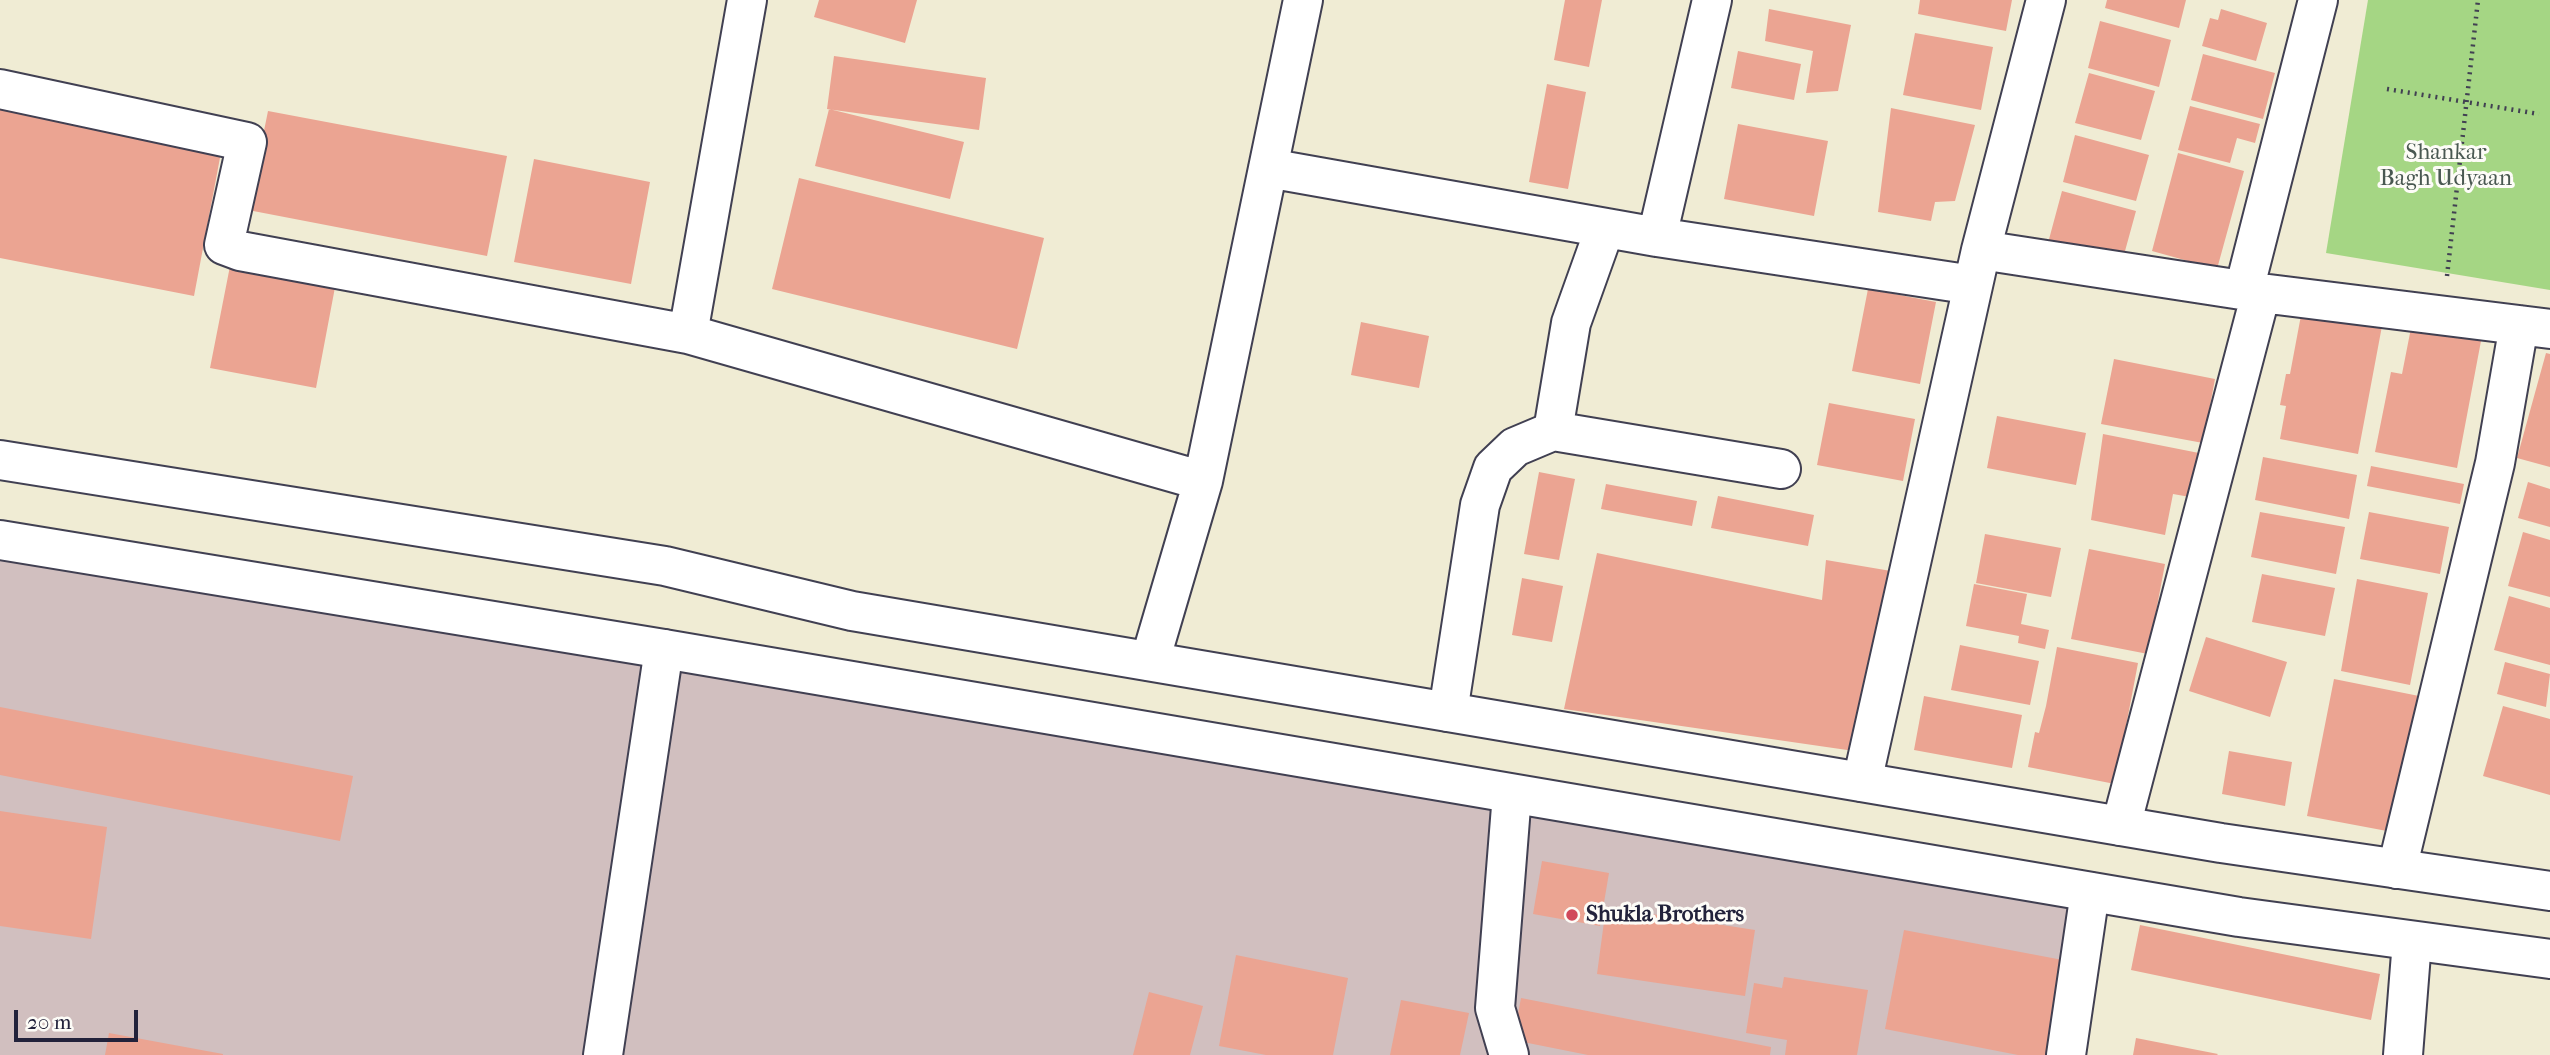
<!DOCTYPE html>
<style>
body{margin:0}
#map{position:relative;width:2550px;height:1055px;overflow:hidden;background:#f0ecd4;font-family:"IM FELL French Canon",serif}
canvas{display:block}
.scale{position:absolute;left:14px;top:1010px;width:124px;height:32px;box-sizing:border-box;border:4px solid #22223b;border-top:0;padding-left:9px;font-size:21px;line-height:24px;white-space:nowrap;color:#22223b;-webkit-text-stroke:5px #fdfcf7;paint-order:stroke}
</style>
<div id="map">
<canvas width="2550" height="1055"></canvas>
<div class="scale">20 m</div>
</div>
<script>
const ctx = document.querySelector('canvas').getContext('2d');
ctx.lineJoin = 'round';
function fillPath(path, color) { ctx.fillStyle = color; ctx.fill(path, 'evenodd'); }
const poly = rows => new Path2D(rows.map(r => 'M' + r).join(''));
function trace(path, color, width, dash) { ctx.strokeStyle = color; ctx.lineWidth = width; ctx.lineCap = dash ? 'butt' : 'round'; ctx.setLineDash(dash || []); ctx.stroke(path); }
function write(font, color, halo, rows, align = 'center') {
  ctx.font = font + ' "IM FELL French Canon",serif'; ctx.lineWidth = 6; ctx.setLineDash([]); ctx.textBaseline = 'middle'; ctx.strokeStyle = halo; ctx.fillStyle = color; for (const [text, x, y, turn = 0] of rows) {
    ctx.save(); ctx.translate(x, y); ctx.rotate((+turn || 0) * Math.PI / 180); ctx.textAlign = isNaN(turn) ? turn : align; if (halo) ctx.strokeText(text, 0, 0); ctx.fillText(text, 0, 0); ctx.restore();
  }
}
fillPath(poly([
 [0,549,2097,907,2072,1055,0,1055]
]), '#d1bfbf');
fillPath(poly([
 [2368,0,2550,0,2550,290,2326,253]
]), '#a5d684');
fillPath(poly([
 [819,0,917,0,905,43,814,17],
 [1565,0,1602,0,1589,67,1554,60],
 [1920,0,2012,0,2006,31,1918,14],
 [2107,0,2186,0,2179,28,2105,8],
 [1769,9,1851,25,1838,91,1806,93,1813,51,1765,41],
 [2221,9,2267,23,2256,61,2202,46,2210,18,2218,20],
 [2100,21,2171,40,2159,87,2088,68],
 [1915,33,1993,47,1981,110,1903,95],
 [1738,51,1801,64,1794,100,1731,88],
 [2203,54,2275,73,2263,119,2191,100],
 [834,56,986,78,979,130,827,109],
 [2089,73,2155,91,2141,140,2075,123],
 [1547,84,1586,92,1568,189,1529,182],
 [0,104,222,147,194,296,0,258],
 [2190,106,2260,124,2255,143,2237,138,2230,163,2178,150],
 [1891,108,1975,125,1955,201,1935,202,1931,221,1878,212],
 [829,109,964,142,950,199,815,166],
 [268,111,507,156,487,256,248,210],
 [1738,124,1828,141,1814,216,1724,199],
 [2075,135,2149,155,2136,201,2063,182],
 [2178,153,2244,171,2217,269,2152,251],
 [534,159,650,182,631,284,514,262],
 [799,178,1044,238,1017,349,772,289],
 [2062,191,2136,211,2122,262,2048,243],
 [231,261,336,282,316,388,210,368],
 [1868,289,1936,302,1920,384,1852,371],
 [2302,310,2382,326,2358,454,2280,439,2286,406,2280,405,2286,374,2290,374],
 [1361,322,1429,336,1419,388,1351,375],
 [2411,328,2481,341,2457,468,2375,452,2391,372,2402,374],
 [2546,353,2550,354,2550,467,2517,458],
 [2114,359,2215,379,2203,443,2101,424],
 [1829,403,1915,419,1903,481,1817,465],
 [1997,416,2086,433,2076,485,1987,468],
 [2103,434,2199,453,2190,497,2173,494,2165,535,2091,520],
 [2263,457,2357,475,2349,519,2255,500],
 [2371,466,2464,484,2460,504,2367,486],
 [1539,472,1575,479,1559,560,1524,554],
 [2528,482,2550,489,2550,527,2518,518],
 [1606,484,1697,501,1692,526,1601,509],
 [1718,496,1814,515,1808,546,1711,528],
 [2260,512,2345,527,2336,574,2251,557],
 [2369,512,2449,527,2440,574,2360,559],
 [2523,532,2550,540,2550,597,2508,586],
 [1985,534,2061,548,2051,597,1976,583],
 [2089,549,2165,564,2148,654,2071,639],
 [1597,553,1822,600,1826,560,1891,571,1854,751,1564,709],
 [2262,574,2335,588,2325,636,2252,622],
 [1522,578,1563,586,1552,642,1512,635],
 [2357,579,2428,593,2410,685,2341,671],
 [1974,584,2027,594,2021,624,2049,630,2045,649,2018,643,2019,636,1966,626],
 [2509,596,2550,608,2550,665,2494,650],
 [2206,637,2287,662,2270,717,2189,691],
 [1960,645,2039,661,2030,705,1951,690],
 [2057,647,2138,663,2115,784,2028,767,2035,732,2039,733,2046,706],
 [2505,662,2550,674,2546,707,2497,694],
 [2334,679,2419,696,2403,834,2307,816],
 [1924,696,2022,715,2012,768,1914,750],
 [2503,706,2550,719,2550,795,2483,776],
 [0,707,353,776,340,841,0,775],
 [2229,751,2292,762,2285,806,2222,794],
 [0,811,107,827,91,939,0,926],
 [1542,861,1609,873,1600,926,1533,914],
 [1606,907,1755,930,1745,996,1597,974],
 [2140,925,2380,974,2371,1020,2131,970],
 [1904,930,2068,961,2049,1055,2018,1055,1885,1029],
 [1236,955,1348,978,1333,1055,1266,1055,1219,1046],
 [1784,977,1868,990,1857,1055,1785,1055,1787,1040,1746,1033,1754,983,1782,988],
 [1149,992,1203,1006,1190,1055,1133,1055],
 [1521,998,1771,1047,1770,1055,1588,1055,1513,1040],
 [1401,1000,1469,1013,1460,1055,1390,1055],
 [109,1033,223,1054,223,1055,105,1055],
 [2136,1038,2218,1054,2217,1055,2133,1055]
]), '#eba492');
const minor = poly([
 [0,89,247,142,224,245,240,251,688,334,1203,481],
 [1268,168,1657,237,1973,285],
 [1657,237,1712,0],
 [1981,250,2261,293,2550,329],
 [2244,290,2318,0],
 [688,334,747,0],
 [1553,431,1571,323,1605,228],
 [1150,661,1203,481,1303,0],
 [1448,712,1480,505,1493,468,1515,447,1553,431,1781,469],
 [1862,782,1981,250,2046,0],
 [2121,826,2261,293],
 [2397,869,2495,463,2519,325],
 [603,1055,664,649],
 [1509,1055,1495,1008,1512,794],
 [2066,1055,2090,892],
 [2403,1055,2412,941]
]);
const major = poly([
 [0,460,665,566,852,611,2221,843,2550,891],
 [0,540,664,649,2239,917,2550,959]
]);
trace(minor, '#414052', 42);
trace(major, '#414052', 42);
trace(poly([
 [2387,89,2539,114],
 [2447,276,2478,0]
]), '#414052', 4.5, [2, 5]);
trace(minor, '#fff', 38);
trace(major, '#fff', 38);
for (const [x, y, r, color] of [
 [1572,915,7,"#d1495b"]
]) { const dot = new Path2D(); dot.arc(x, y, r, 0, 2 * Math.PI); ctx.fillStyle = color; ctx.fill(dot); trace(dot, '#fdfcf7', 2.5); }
write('23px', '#495851', '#fdfcf7', [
 ["Shankar",2446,153],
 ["Bagh Udyaan",2446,179]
]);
write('bold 23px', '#22223b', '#fdfcf7', [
 ["Shukla Brothers",1586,915]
], 'left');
</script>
